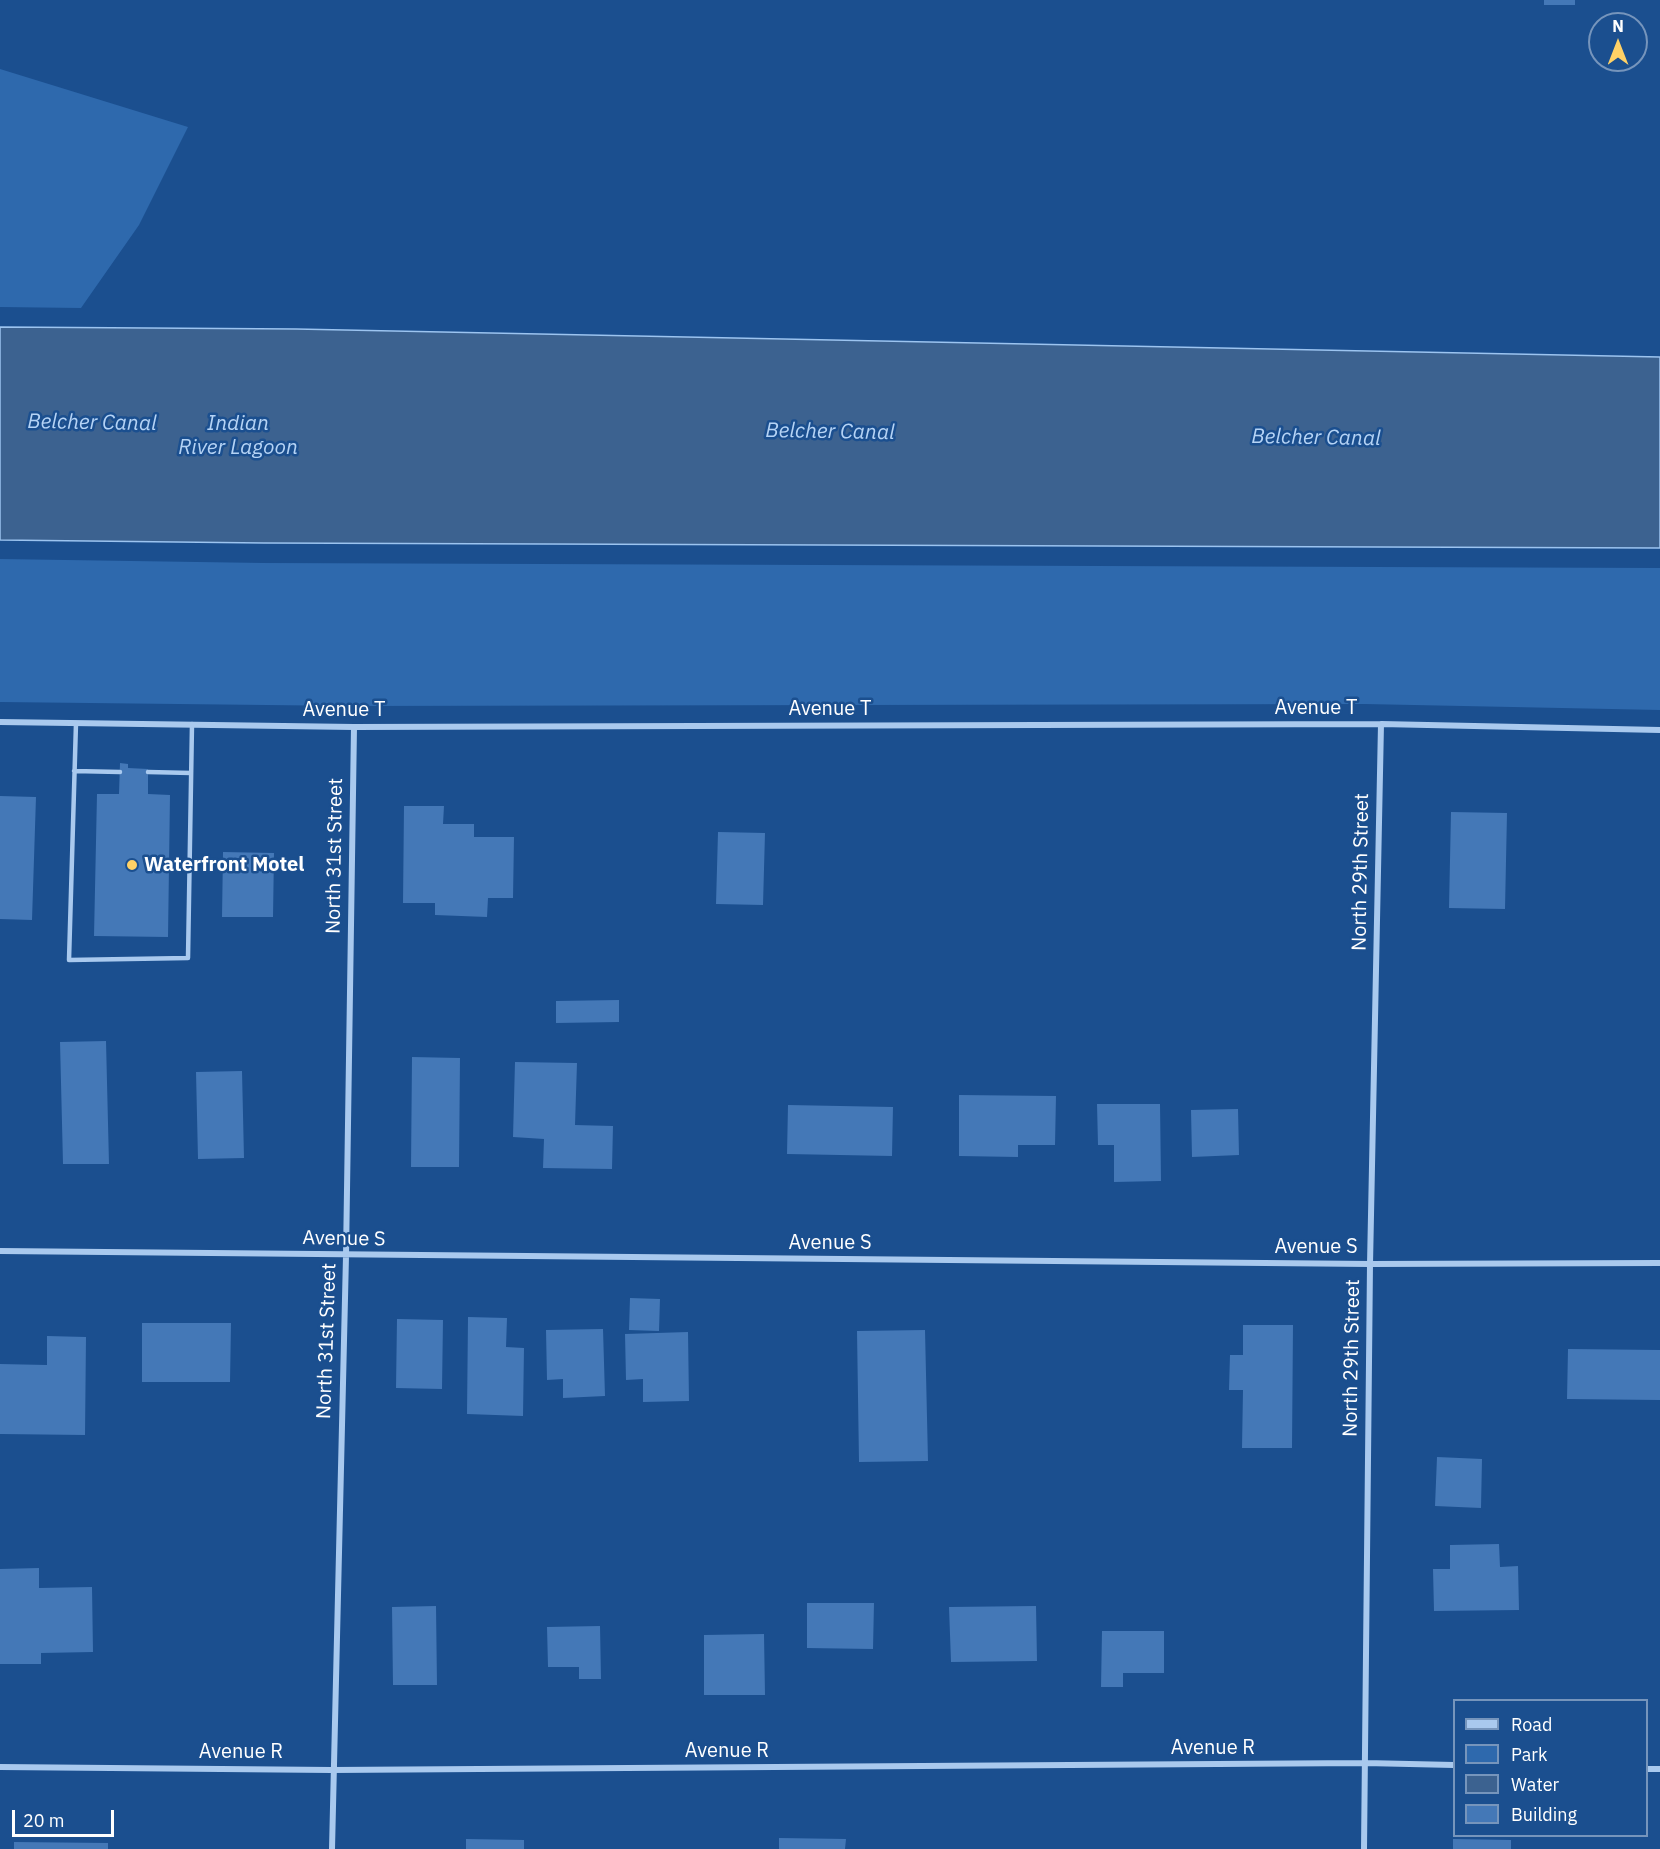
<!DOCTYPE html>
<style>
body{margin:0}
#map{position:relative;width:1660px;height:1849px;overflow:hidden;background:#1b4f8f;font-family:"IBM Plex Sans",sans-serif}
canvas{display:block}
.legend{position:absolute;left:1453px;top:1699px;width:195px;height:138px;box-sizing:border-box;background:#1b4f8f;border:2px solid #7695bc;margin:0;padding:8px 10px;list-style:none;font-size:18px;color:#fff}
.legend li{display:flex;align-items:center;gap:12px;height:30px}
.legend b{width:30px;border:2px solid #7695bc}
.north{position:absolute;left:1588px;top:12px;width:60px;height:60px;box-sizing:border-box;background:#1b4f8f;border:2px solid #7695bc;border-radius:50%;rotate:0deg;font-size:16px;font-weight:700;line-height:24px;text-align:center;color:#fff}
.north::after{content:'';display:block;margin:auto;width:21px;height:27px;background:#ffd166;clip-path:polygon(50% 0,100% 100%,50% 72%,0 100%)}
.scale{position:absolute;left:12px;top:1810px;width:102px;height:27px;box-sizing:border-box;border:3px solid #fff;border-top:0;padding-left:8px;font-size:18px;line-height:21px;white-space:nowrap;color:#fff;-webkit-text-stroke:4px #1b4f8f;paint-order:stroke}
</style>
<div id="map">
<canvas width="1660" height="1849"></canvas>
<ul class="legend">
<li><b style="height:8px;background:#a9c9ee"></b>Road</li>
<li><b style="height:16px;background:#2e69ad"></b>Park</li>
<li><b style="height:16px;background:#3c6290"></b>Water</li>
<li><b style="height:16px;background:#4478b7"></b>Building</li>
</ul>
<div class="north">N</div>
<div class="scale">20 m</div>
</div>
<script>
const ctx = document.querySelector('canvas').getContext('2d');
ctx.lineJoin = 'round';
function fillPath(path, color) { ctx.fillStyle = color; ctx.fill(path, 'evenodd'); }
const poly = rows => new Path2D(rows.map(r => 'M' + r).join(''));
function trace(path, color, width, dash) { ctx.strokeStyle = color; ctx.lineWidth = width; ctx.lineCap = dash ? 'butt' : 'round'; ctx.setLineDash(dash || []); ctx.stroke(path); }
function write(font, color, halo, rows, align = 'center') {
  ctx.font = font + ' "IBM Plex Sans",sans-serif'; ctx.lineWidth = 5; ctx.setLineDash([]); ctx.textBaseline = 'middle'; ctx.strokeStyle = halo; ctx.fillStyle = color; for (const [text, x, y, turn = 0] of rows) {
    ctx.save(); ctx.translate(x, y); ctx.rotate((+turn || 0) * Math.PI / 180); ctx.textAlign = isNaN(turn) ? turn : align; if (halo) ctx.strokeText(text, 0, 0); ctx.fillText(text, 0, 0); ctx.restore();
  }
}
fillPath(poly([
 [0,69,188,127,139,225,81,308,0,307],
 [0,559,264,563,1660,568,1660,710,1364,704,354,706,0,702]
]), '#2e69ad');
const water = poly([
 [0,327,296,329,1660,357,1660,548,264,543,0,540,0,327]
]);
fillPath(water, '#3c6290');
trace(water, '#9cc4f0', 1.5);
fillPath(poly([
 [1544,0,1575,0,1575,5,1544,5],
 [120,763,128,764,128,768,148,769,148,794,170,795,168,937,94,936,97,794,119,794],
 [0,796,36,797,32,920,0,919],
 [404,806,444,806,443,824,474,824,474,837,514,837,513,898,488,898,487,917,435,915,435,903,403,903],
 [1451,812,1507,813,1505,909,1449,908],
 [718,832,765,833,763,905,716,904],
 [223,852,274,853,273,917,222,917],
 [619,1000,619,1022,556,1023,556,1001],
 [106,1041,109,1164,63,1164,60,1042],
 [412,1057,460,1058,459,1167,411,1167],
 [515,1062,577,1063,575,1125,613,1126,612,1169,543,1168,544,1139,513,1137],
 [242,1071,244,1158,198,1159,196,1072],
 [959,1095,1056,1096,1055,1145,1018,1145,1018,1157,959,1156],
 [1097,1104,1160,1104,1161,1181,1114,1182,1114,1145,1098,1145],
 [788,1105,893,1107,892,1156,787,1154],
 [1238,1109,1239,1155,1192,1157,1191,1110],
 [630,1298,660,1299,659,1331,629,1330],
 [468,1317,507,1318,506,1347,524,1348,523,1416,467,1414],
 [397,1319,443,1320,442,1389,396,1388],
 [142,1323,231,1323,230,1382,142,1382],
 [1243,1325,1293,1325,1292,1448,1242,1448,1243,1390,1229,1390,1230,1355,1243,1355],
 [603,1329,605,1396,563,1398,563,1379,547,1380,546,1330],
 [925,1330,928,1461,859,1462,857,1331],
 [688,1332,689,1401,643,1402,643,1379,626,1380,625,1334],
 [47,1336,86,1337,85,1435,0,1434,0,1364,47,1365],
 [1568,1349,1660,1350,1660,1400,1567,1399],
 [1437,1457,1482,1459,1481,1508,1435,1506],
 [1499,1544,1500,1567,1518,1566,1519,1610,1434,1611,1433,1569,1450,1569,1450,1545],
 [39,1568,39,1588,92,1587,93,1652,41,1653,41,1664,0,1664,0,1569],
 [807,1603,874,1603,873,1649,807,1648],
 [436,1606,437,1685,393,1685,392,1607],
 [1036,1606,1037,1661,951,1662,949,1607],
 [600,1626,601,1679,579,1679,579,1667,548,1667,547,1627],
 [1102,1631,1164,1631,1164,1673,1123,1673,1123,1687,1101,1687],
 [764,1634,765,1695,704,1695,704,1635],
 [779,1838,846,1839,845,1849,779,1849],
 [466,1839,524,1840,524,1849,466,1849],
 [1453,1839,1511,1840,1511,1849,1453,1849],
 [14,1842,108,1843,108,1849,14,1849]
]), '#4478b7');
trace(poly([
 [76,723,69,960,188,958,192,724],
 [74,771,120,772],
 [148,772,191,773]
]), '#a9c9ee', 4.5);
trace(poly([
 [0,722,354,727,1381,724,1660,730],
 [0,1251,1370,1264,1660,1263],
 [0,1767,332,1770,1365,1763,1454,1765],
 [1646,1769,1660,1769],
 [332,1849,346,1256,354,727],
 [1364,1849,1370,1264,1381,724]
]), '#a9c9ee', 6);
for (const [x, y, r, color] of [
 [132,865,6,"#ffd166"]
]) { const dot = new Path2D(); dot.arc(x, y, r, 0, 2 * Math.PI); ctx.fillStyle = color; ctx.fill(dot); trace(dot, '#1b4f8f', 2); }
write('20px', '#fff', '#1b4f8f', [
 ["Avenue T",1316,708],
 ["Avenue T",830,709],
 ["Avenue T",344,710],
 ["North 31st Street",335,856,-89],
 ["North 29th Street",1361,872,-89],
 ["Avenue S",344,1239,1],
 ["Avenue S",830,1243],
 ["Avenue S",1316,1247],
 ["North 31st Street",327,1341,-88],
 ["North 29th Street",1352,1358,-89],
 ["Avenue R",1213,1748],
 ["Avenue R",727,1751],
 ["Avenue R",241,1752]
]);
write('bold 20px', '#fff', '#1b4f8f', [
 ["Waterfront Motel",144,865]
], 'left');
write('italic 21px', '#b5d3f5', '#1b4f8f', [
 ["Belcher Canal",92,423,1],
 ["Indian",238,424],
 ["River Lagoon",238,448],
 ["Belcher Canal",830,432,1],
 ["Belcher Canal",1316,438,1]
]);
</script>
